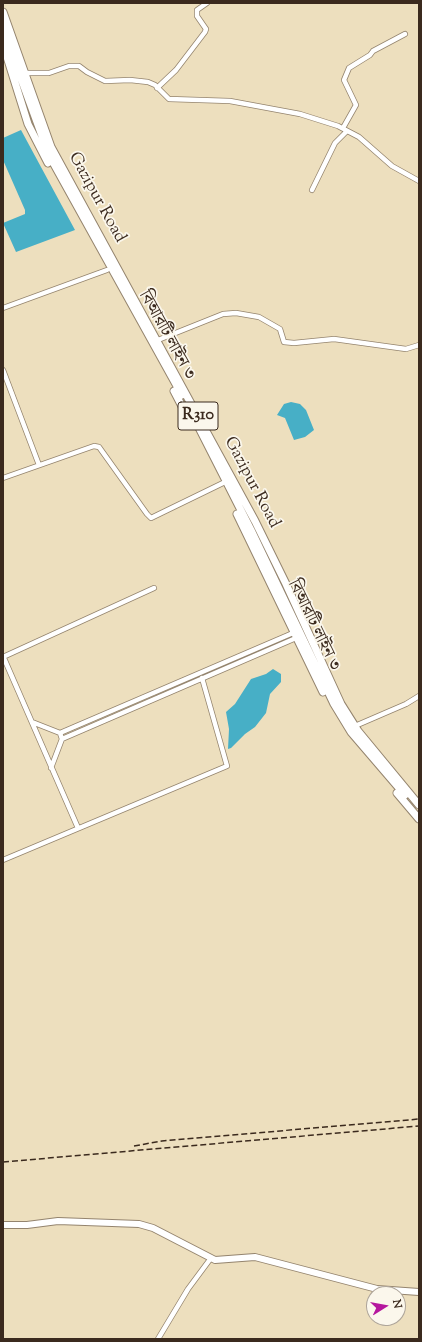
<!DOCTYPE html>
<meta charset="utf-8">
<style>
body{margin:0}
#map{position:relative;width:422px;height:1342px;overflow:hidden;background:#eddfbe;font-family:"Sorts Mill Goudy",serif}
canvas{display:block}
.frame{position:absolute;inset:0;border:4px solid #3b2a1e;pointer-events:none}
.north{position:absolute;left:366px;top:1286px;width:40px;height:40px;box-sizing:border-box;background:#fbf7ec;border:1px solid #aea59a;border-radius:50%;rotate:79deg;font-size:11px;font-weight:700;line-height:16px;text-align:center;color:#3b2a1e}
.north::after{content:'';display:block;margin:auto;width:14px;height:18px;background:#b5179e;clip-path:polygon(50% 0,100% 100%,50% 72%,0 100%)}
</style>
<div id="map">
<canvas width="422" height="1342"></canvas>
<div class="frame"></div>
<div class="north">N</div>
</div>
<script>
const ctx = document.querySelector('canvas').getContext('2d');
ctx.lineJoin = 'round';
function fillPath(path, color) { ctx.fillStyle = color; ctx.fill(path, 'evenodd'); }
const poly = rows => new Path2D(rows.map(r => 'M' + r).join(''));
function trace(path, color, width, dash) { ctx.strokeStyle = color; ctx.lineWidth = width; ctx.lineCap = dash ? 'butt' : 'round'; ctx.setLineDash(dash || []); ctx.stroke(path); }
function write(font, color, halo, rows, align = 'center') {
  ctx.font = font + ' "Sorts Mill Goudy","Noto Serif Bengali",serif'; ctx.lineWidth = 3.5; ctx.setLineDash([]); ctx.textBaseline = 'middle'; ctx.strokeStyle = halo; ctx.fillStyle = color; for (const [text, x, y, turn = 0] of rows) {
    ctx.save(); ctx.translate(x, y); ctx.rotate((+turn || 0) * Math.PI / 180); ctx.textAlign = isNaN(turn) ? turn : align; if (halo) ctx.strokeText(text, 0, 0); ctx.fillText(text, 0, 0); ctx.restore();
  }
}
fillPath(poly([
 [21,130,75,230,16,252,3,223,25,214,25,210,3,160,3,138],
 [291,402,300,404,306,410,314,430,305,437,294,440,285,418,277,415,284,404],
 [273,669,281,674,281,682,270,694,266,713,255,727,245,734,231,748,228,749,229,729,226,712,235,704,251,679,266,674]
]), '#47afc6');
const street = poly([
 [24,73,49,73,69,66,79,66,87,72,105,81,130,80,148,82,155,85,169,99,230,101,300,114,338,126,359,137,392,166,419,181],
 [157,88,176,70,205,32,206,29,197,16,197,10,207,3],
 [343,128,356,105,344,80,349,68,370,55,373,51,405,34],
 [312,190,335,143,347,131],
 [3,308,107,270],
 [158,340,223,314,236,313,259,317,280,329,284,342,294,343,334,339,406,349,419,345],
 [3,370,39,465],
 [3,478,94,446,99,447,147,514,151,518,223,483],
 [3,656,78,828],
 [3,657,154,588],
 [32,722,60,733,62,739,51,768],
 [355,726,406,704,419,696],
 [60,733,293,633],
 [62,739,296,638],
 [3,860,227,766,202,678],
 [158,1339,188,1289,211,1258]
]);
const secondary = poly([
 [3,1225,27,1225,58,1221,139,1224,153,1228,215,1260,255,1257,377,1289,419,1292]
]);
const primary = poly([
 [3,12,51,147,255,521,286,584,341,704,358,731,419,805],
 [3,29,49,155,182,395],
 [3,44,28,124,48,163],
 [174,391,187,416],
 [188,406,251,530,334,704,351,732,405,795],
 [237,514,323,692],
 [397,793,419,819]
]);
trace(street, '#94846e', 6);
trace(secondary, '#94846e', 8);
trace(primary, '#94846e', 9);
trace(street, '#fff', 4.5);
trace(secondary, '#fff', 6);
trace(primary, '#fff', 7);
trace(poly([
 [134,1146,162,1141,419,1119],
 [3,1162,419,1126]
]), '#3b2a1e', 1.5, [6, 3]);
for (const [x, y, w] of [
 [198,416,40]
]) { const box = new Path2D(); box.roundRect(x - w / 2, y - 14, w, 28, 3); ctx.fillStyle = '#fbf7ec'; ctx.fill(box); trace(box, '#3b2a1e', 1); }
write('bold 16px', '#3b2a1e', null, [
 ["R310",198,416]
]);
write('17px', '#3b2a1e', '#fbf7ec', [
 ["Gazipur Road",96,198,61],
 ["বিআরটি লাইন ৩",166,336,61],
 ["Gazipur Road",251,483,62],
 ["বিআরটি লাইন ৩",313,626,64]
]);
</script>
